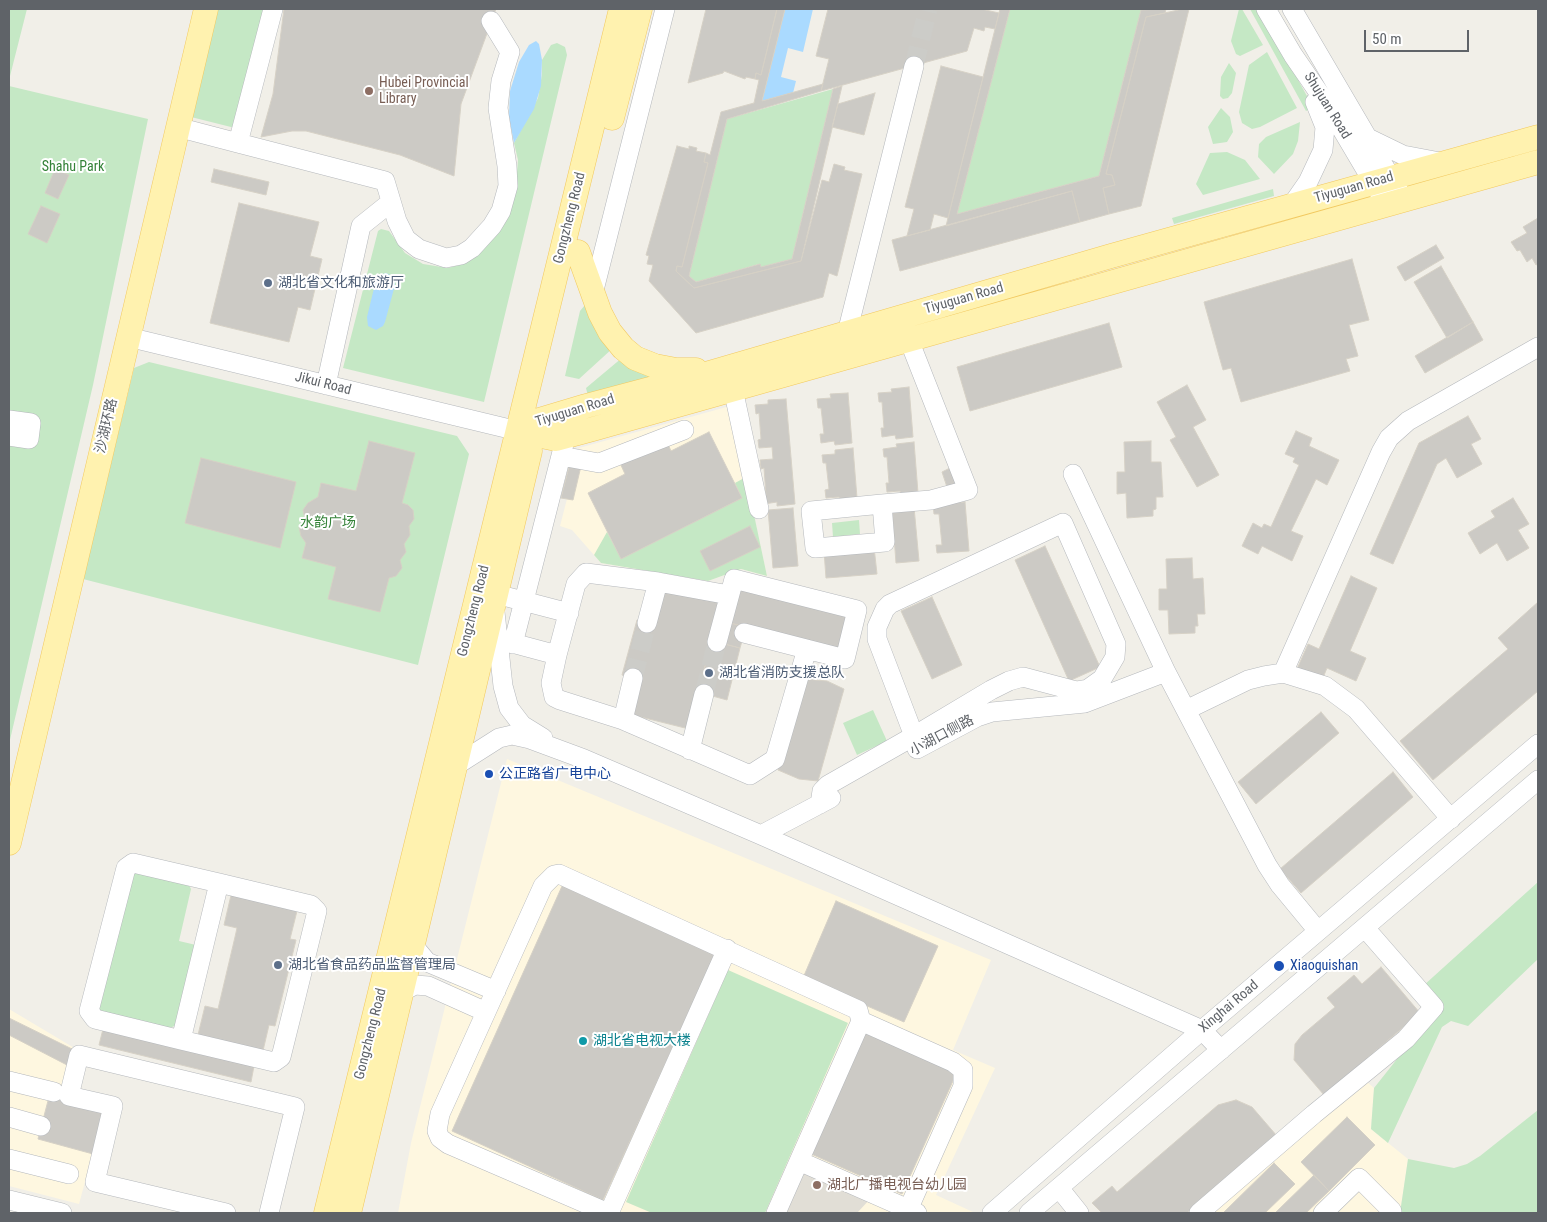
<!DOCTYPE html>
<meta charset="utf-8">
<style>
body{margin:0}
#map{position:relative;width:1547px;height:1222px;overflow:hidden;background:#f1efe8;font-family:"Roboto Condensed",sans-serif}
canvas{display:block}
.frame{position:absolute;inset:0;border:10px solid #5f6368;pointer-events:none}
.scale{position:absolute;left:1364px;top:30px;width:105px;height:22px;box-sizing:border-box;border:2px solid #5f6368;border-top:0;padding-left:6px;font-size:15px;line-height:18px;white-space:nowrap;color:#5f6368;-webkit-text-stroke:4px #fff;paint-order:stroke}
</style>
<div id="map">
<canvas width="1547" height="1222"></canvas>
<div class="frame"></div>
<div class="scale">50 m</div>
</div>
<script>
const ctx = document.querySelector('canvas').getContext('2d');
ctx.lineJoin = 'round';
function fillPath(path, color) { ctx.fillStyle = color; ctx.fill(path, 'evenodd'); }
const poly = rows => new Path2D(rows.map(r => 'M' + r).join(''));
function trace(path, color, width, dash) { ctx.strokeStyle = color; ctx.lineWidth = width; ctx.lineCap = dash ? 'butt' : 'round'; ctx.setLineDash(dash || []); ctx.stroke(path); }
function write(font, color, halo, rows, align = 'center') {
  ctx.font = font + ' "Roboto Condensed","Noto Sans SC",sans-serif'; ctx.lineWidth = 4; ctx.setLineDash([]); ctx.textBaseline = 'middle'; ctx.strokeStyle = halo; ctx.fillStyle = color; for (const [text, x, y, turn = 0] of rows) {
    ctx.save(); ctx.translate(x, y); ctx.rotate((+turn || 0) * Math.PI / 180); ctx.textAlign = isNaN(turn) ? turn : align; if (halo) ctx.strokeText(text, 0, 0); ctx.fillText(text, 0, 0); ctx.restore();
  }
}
fillPath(poly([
 [730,406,767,576,741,569,708,581,601,563,572,530,560,526,567,499,561,498,570,463,575,464,579,448],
 [507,759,991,960,953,1050,995,1068,936,1195,973,1212,398,1213,411,1143],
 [9,1009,76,1049,62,1101,104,1112,79,1204,9,1186],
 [1366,1081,1374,1088,1371,1129,1408,1159,1400,1213,1208,1213]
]), '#fef7e0');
fillPath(poly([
 [804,1171,870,1199,857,1213,786,1213]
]), '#e1ded6');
fillPath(poly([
 [9,9,27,9,9,80],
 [217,9,266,9,235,128,191,117],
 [1010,9,1145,9,1141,10,1099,176,957,214],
 [1239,9,1242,9,1263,45,1240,56,1236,54,1231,41],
 [1250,9,1259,9,1313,107,1306,111],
 [557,43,565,47,567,55,484,402,343,368,378,231,381,229,389,231,405,253,423,264,448,268,466,263,516,184,518,160,514,143,538,98,542,74,542,60,551,45],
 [1267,52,1297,108,1260,127,1252,129,1242,123,1239,112,1249,65],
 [1229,63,1236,73,1232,93,1228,98,1223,99,1220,96,1221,77],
 [9,86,148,119,93,385,9,744],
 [833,89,792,259,761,267,759,264,696,282,689,276,727,119],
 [1221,108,1230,117,1233,132,1227,142,1213,144,1208,127],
 [1300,122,1298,141,1293,154,1274,174,1258,157,1259,144,1266,137],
 [1227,152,1245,160,1260,179,1203,195,1196,184,1210,153],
 [1273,189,1274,196,1174,224,1172,218],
 [585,305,613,348,579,379,565,376,580,311],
 [623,357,657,376,588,396,586,388],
 [149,362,457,436,469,454,418,665,83,579,134,368],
 [746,477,767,576,741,569,708,581,601,563,594,555,607,532,621,559,742,498,735,483],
 [859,520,860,534,833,537,832,523],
 [873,710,887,741,857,755,843,723],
 [138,869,186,880,191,889,179,941,196,945,177,1025,167,1029,101,1014,97,1005,130,873],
 [1538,882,1538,959,1468,1026,1451,1021,1442,1027,1388,1143,1371,1129,1374,1088,1440,1005,1423,986],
 [728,970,848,1023,765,1213,652,1213,626,1202],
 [1538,1110,1538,1213,1400,1213,1408,1159,1454,1168,1467,1164,1480,1156]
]), '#c5e8c5');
fillPath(poly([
 [785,9,813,9,803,52,788,48,781,77,796,81,793,93,762,101],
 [536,41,539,44,542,60,541,86,534,109,514,143,509,117,510,91,519,62,529,45],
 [386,273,394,277,395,285,385,322,383,326,376,330,368,326,367,317,376,280,378,276]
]), '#aadaff');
const building = poly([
 [284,9,496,9,461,104,454,176,400,155,306,131,292,131,261,137,273,94,284,9],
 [706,9,777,9,761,75,756,73,755,79,746,77,745,79,724,71,723,73,688,83,706,9],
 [777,9,785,9,762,101,823,84,821,91,727,119,689,276,696,282,760,264,761,267,792,259,833,89,842,86,801,261,694,288,676,271,677,266,682,267,708,163,704,162,706,153,710,155,721,112,754,103,759,80,755,79,756,73,761,75,777,9],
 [828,9,981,9,999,13,995,29,985,27,984,31,974,28,967,51,821,91,829,59,816,56,828,9],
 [1000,9,1010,9,957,214,1099,176,1141,10,1166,9,1165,13,1146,17,1106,174,1112,175,1115,185,1103,188,1109,214,1080,222,1072,191,946,226,1000,9],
 [1183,9,1189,9,1141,206,1109,214,1103,188,1115,185,1112,175,1106,174,1146,17,1183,9],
 [941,66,983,77,948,218,934,214,930,230,907,236,914,209,905,207,941,66],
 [875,93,864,135,832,127,838,104,875,93],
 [677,146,689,149,689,146,697,148,696,151,706,153,704,162,708,163,682,267,677,266,676,271,694,288,801,261,822,180,829,182,834,164,845,167,844,170,862,174,837,276,829,273,823,297,696,333,649,281,653,265,647,264,649,256,646,255,677,146],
 [55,169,69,175,58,199,45,193,55,169],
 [214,169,269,182,266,195,211,182,214,169],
 [1072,191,1080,222,900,271,892,240,1072,191],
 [239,203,319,222,310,256,322,259,310,310,298,307,289,342,210,323,239,203],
 [41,206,60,214,47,243,28,234,41,206],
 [1538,218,1538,264,1536,265,1532,258,1527,262,1520,250,1517,251,1511,242,1527,233,1523,227,1538,218],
 [1436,245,1444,258,1405,281,1397,267,1436,245],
 [1352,259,1369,320,1349,325,1358,356,1346,359,1350,371,1241,402,1231,368,1223,370,1204,302,1352,259],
 [1441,266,1473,322,1447,338,1414,282,1441,266],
 [1473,322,1483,340,1425,373,1415,356,1473,322],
 [1109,323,1122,367,970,411,957,367,1109,323],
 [1187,385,1206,420,1193,427,1219,475,1197,487,1170,440,1176,437,1157,402,1187,385],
 [909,387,913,437,896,439,895,435,882,437,881,428,884,428,882,402,879,402,878,393,892,392,891,389,909,387],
 [848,393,852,443,835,445,834,441,821,443,820,434,824,434,821,408,818,408,817,399,831,398,830,394,848,393],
 [786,399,795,504,777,506,777,502,764,504,763,495,766,495,764,468,761,469,760,460,773,459,772,447,759,448,758,440,761,439,759,413,756,414,755,405,768,404,768,400,786,399],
 [1468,416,1481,439,1471,444,1482,464,1457,478,1446,458,1437,464,1393,564,1370,554,1419,443,1468,416],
 [1296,431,1312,438,1309,446,1339,460,1327,485,1316,479,1291,531,1303,536,1292,561,1262,546,1258,554,1242,546,1253,523,1262,528,1264,524,1271,527,1299,465,1293,462,1295,458,1285,454,1296,431],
 [709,432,742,498,621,559,588,493,625,474,620,463,666,440,671,451,709,432],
 [369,441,415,453,402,503,408,505,413,510,414,519,409,526,410,535,404,544,406,552,400,560,402,568,396,576,389,578,380,612,328,599,336,567,302,558,306,543,301,536,299,527,305,519,303,510,308,503,318,497,321,483,356,491,369,441],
 [1151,441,1151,462,1161,462,1163,497,1156,497,1156,509,1153,510,1153,516,1127,518,1126,493,1117,494,1117,472,1125,472,1124,442,1151,441],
 [914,442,918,493,901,494,900,491,887,492,886,483,889,483,887,457,884,457,883,449,897,447,896,444,914,442],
 [853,448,857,498,840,500,839,497,826,498,825,490,829,489,826,463,823,463,822,455,835,454,835,450,853,448],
 [201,458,296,482,280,548,185,523,201,458],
 [570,463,581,466,573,500,561,498,570,463],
 [952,467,958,483,947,487,942,472,952,467],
 [1513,498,1529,524,1518,530,1529,548,1507,561,1497,543,1480,554,1468,533,1495,517,1491,511,1513,498],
 [965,502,969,551,937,553,936,545,942,545,939,514,934,514,933,505,965,502],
 [914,507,919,561,896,563,892,509,914,507],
 [793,508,798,566,773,568,768,510,793,508],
 [750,526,760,547,710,571,700,551,750,526],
 [1045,546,1100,667,1069,681,1015,560,1045,546],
 [874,547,877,574,826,578,824,551,874,547],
 [1192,558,1193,579,1203,578,1205,614,1197,614,1198,626,1195,626,1195,633,1169,634,1168,610,1159,610,1159,589,1167,589,1166,559,1192,558],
 [1351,576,1377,588,1350,651,1366,658,1356,681,1327,668,1322,680,1297,669,1308,644,1319,649,1351,576],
 [736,584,852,613,842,651,726,622,736,584],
 [666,585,722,599,689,729,633,715,642,680,622,675,637,620,656,625,666,585],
 [932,597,962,665,932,679,901,611,932,597],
 [1538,602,1538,691,1433,780,1400,741,1508,649,1498,638,1538,602],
 [726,622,746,627,740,648,721,643,726,622],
 [712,641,740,648,727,700,698,692,712,641],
 [804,679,827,681,844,689,818,781,799,779,778,770,804,679],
 [1321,712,1339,733,1256,804,1238,782,1321,712],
 [1393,772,1413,797,1301,893,1280,869,1393,772],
 [563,884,716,952,603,1200,452,1131,563,884],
 [232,891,298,907,290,939,296,940,275,1026,269,1025,262,1055,197,1039,205,1006,218,1009,235,937,237,928,224,925,232,891],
 [836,901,938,946,904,1022,803,978,836,901],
 [1381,967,1420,1013,1324,1095,1294,1060,1295,1044,1302,1035,1335,1007,1327,998,1354,975,1362,984,1381,967],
 [9,1018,74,1050,67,1065,9,1035,9,1018],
 [103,1029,254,1066,251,1082,99,1045,103,1029],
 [865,1033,957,1072,902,1194,809,1153,865,1033],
 [49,1097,104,1112,93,1154,38,1139,49,1097],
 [1236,1100,1252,1107,1277,1136,1187,1213,1099,1213,1101,1212,1092,1203,1112,1186,1117,1192,1218,1105,1236,1100],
 [1347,1117,1375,1145,1329,1191,1301,1162,1347,1117],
 [1274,1163,1295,1184,1265,1213,1223,1213,1274,1163],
 [1314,1175,1329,1191,1306,1213,1275,1213,1314,1175]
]);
fillPath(building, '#cccac5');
trace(building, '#d6d1c6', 1);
trace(poly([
 [914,66,928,9],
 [633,678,647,623],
 [704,694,717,642]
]), '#ccccc8', 19, [19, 9]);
const minor = poly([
 [273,9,238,143,385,181,397,221,406,239,419,249,446,258,461,255,472,248,492,226,501,211,508,186,507,166,498,108,501,81,510,52,491,21],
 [1266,9,1293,55,1328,106,1386,204],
 [1292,9,1404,200],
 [177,127,238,143],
 [1368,138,1403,155,1440,162],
 [1292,205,1308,182,1323,150,1325,127,1315,102],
 [593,294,665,9],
 [847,333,914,66],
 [128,337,518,431],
 [326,385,361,226,391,202],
 [733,389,759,509],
 [9,420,31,423,29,439,9,436],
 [561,456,599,463,684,430],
 [1073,474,1166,672,1267,865,1280,885,1318,931],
 [882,504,885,542,815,548,811,511,882,504,931,500,968,490,909,340],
 [496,594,569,613],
 [729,595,658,582,586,573,576,584,557,655,551,683,554,697,560,700,623,720,750,775,775,759,807,649],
 [495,612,503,686,509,708,522,725,543,738],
 [647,623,658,582],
 [501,640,557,655],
 [717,642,734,579,857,610,845,659,744,633],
 [513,644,566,436],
 [1283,673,1381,452,1389,438,1408,421,1538,347],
 [1186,710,1248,680,1264,676,1283,673,1325,686,1356,709,1451,819],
 [623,720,633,678],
 [917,749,977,717,992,712,1085,703,1166,672],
 [690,750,704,694],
 [455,766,499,738,512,735,530,739,584,759,761,835,1202,1030,1221,1050],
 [820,804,822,791,828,785,914,736,991,690,1009,681,1023,677,1076,691,1088,689,1102,679,1115,657,1116,644,1063,523,890,604,885,609,877,627,877,639,914,736],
 [761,835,831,798],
 [414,940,417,950,427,962,496,991],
 [401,992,415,985,428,986,486,1012],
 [861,1021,953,1062,963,1070,963,1086,908,1210],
 [181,1040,219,883,311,905,317,911,295,1001,281,1057,274,1062,181,1040,95,1019,89,1011,126,868,133,863,219,883],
 [9,1081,54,1092],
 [9,1117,41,1126],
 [9,1159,69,1174],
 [799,1161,917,1213],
 [1059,1188,1079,1213],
 [9,1200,62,1213],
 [226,1213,95,1182,113,1106,69,1096,79,1055,295,1107,269,1213],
 [608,1213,448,1144,440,1138,437,1131,440,1114,543,886,554,875,559,874,858,1010,861,1021,776,1213],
 [609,1213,727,949],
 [992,1213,1202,1030,1538,744],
 [1029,1213,1538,780],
 [1199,1213,1314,1114,1406,1039,1434,1007,1365,928],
 [1323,1213,1359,1178,1392,1211]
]);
const major = poly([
 [612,118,640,9],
 [578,252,600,313,610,332,623,348,635,358,655,366,676,370,696,370],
 [518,431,536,421,586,406,706,374,1111,256,1538,137],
 [518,431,556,439,593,429,1538,162],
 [9,843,206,9],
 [326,1213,621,9],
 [349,1213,530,451]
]);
trace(minor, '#b5b8bc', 20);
trace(major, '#f2c960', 25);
trace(minor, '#fff', 19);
trace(major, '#fff2af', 24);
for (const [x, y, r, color] of [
 [369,91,5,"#8d6e63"],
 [268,283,5,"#5c6f8a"],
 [709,673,5,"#5c6f8a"],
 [489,774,5,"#1a4fb4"],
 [278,965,5,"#5c6f8a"],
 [1279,966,6,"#1a4fb4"],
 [583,1041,5,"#0f9aa8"],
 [817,1185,5,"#8d6e63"]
]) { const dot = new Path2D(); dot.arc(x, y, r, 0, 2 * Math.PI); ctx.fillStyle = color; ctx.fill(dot); trace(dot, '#fff', 2); }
write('14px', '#785e54', '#fff', [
 ["Hubei Provincial",379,83],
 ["Library",379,99],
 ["湖北广播电视台幼儿园",827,1185]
], 'left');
write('14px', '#5f6368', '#fff', [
 ["Shujuan Road",1327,106,58],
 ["Tiyuguan Road",1354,188,-16],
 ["Gongzheng Road",570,218,-76],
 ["Tiyuguan Road",964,299,-16],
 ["Jikui Road",323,384,14],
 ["Tiyuguan Road",575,411,-17],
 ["沙湖环路",107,426,-77],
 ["Gongzheng Road",474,611,-76],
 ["小湖口侧路",942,736,-28],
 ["Xinghai Road",1229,1007,-40],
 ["Gongzheng Road",371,1034,-76]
]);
write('14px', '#348238', '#fff', [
 ["Shahu Park",73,167],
 ["水韵广场",328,523]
]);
write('14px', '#4e5e75', '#fff', [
 ["湖北省文化和旅游厅",278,283],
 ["湖北省消防支援总队",719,673],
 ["湖北省食品药品监督管理局",288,965]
], 'left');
write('14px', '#164399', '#fff', [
 ["公正路省广电中心",499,774],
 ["Xiaoguishan",1290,966]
], 'left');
write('14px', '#0d838f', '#fff', [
 ["湖北省电视大楼",593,1041]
], 'left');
</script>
